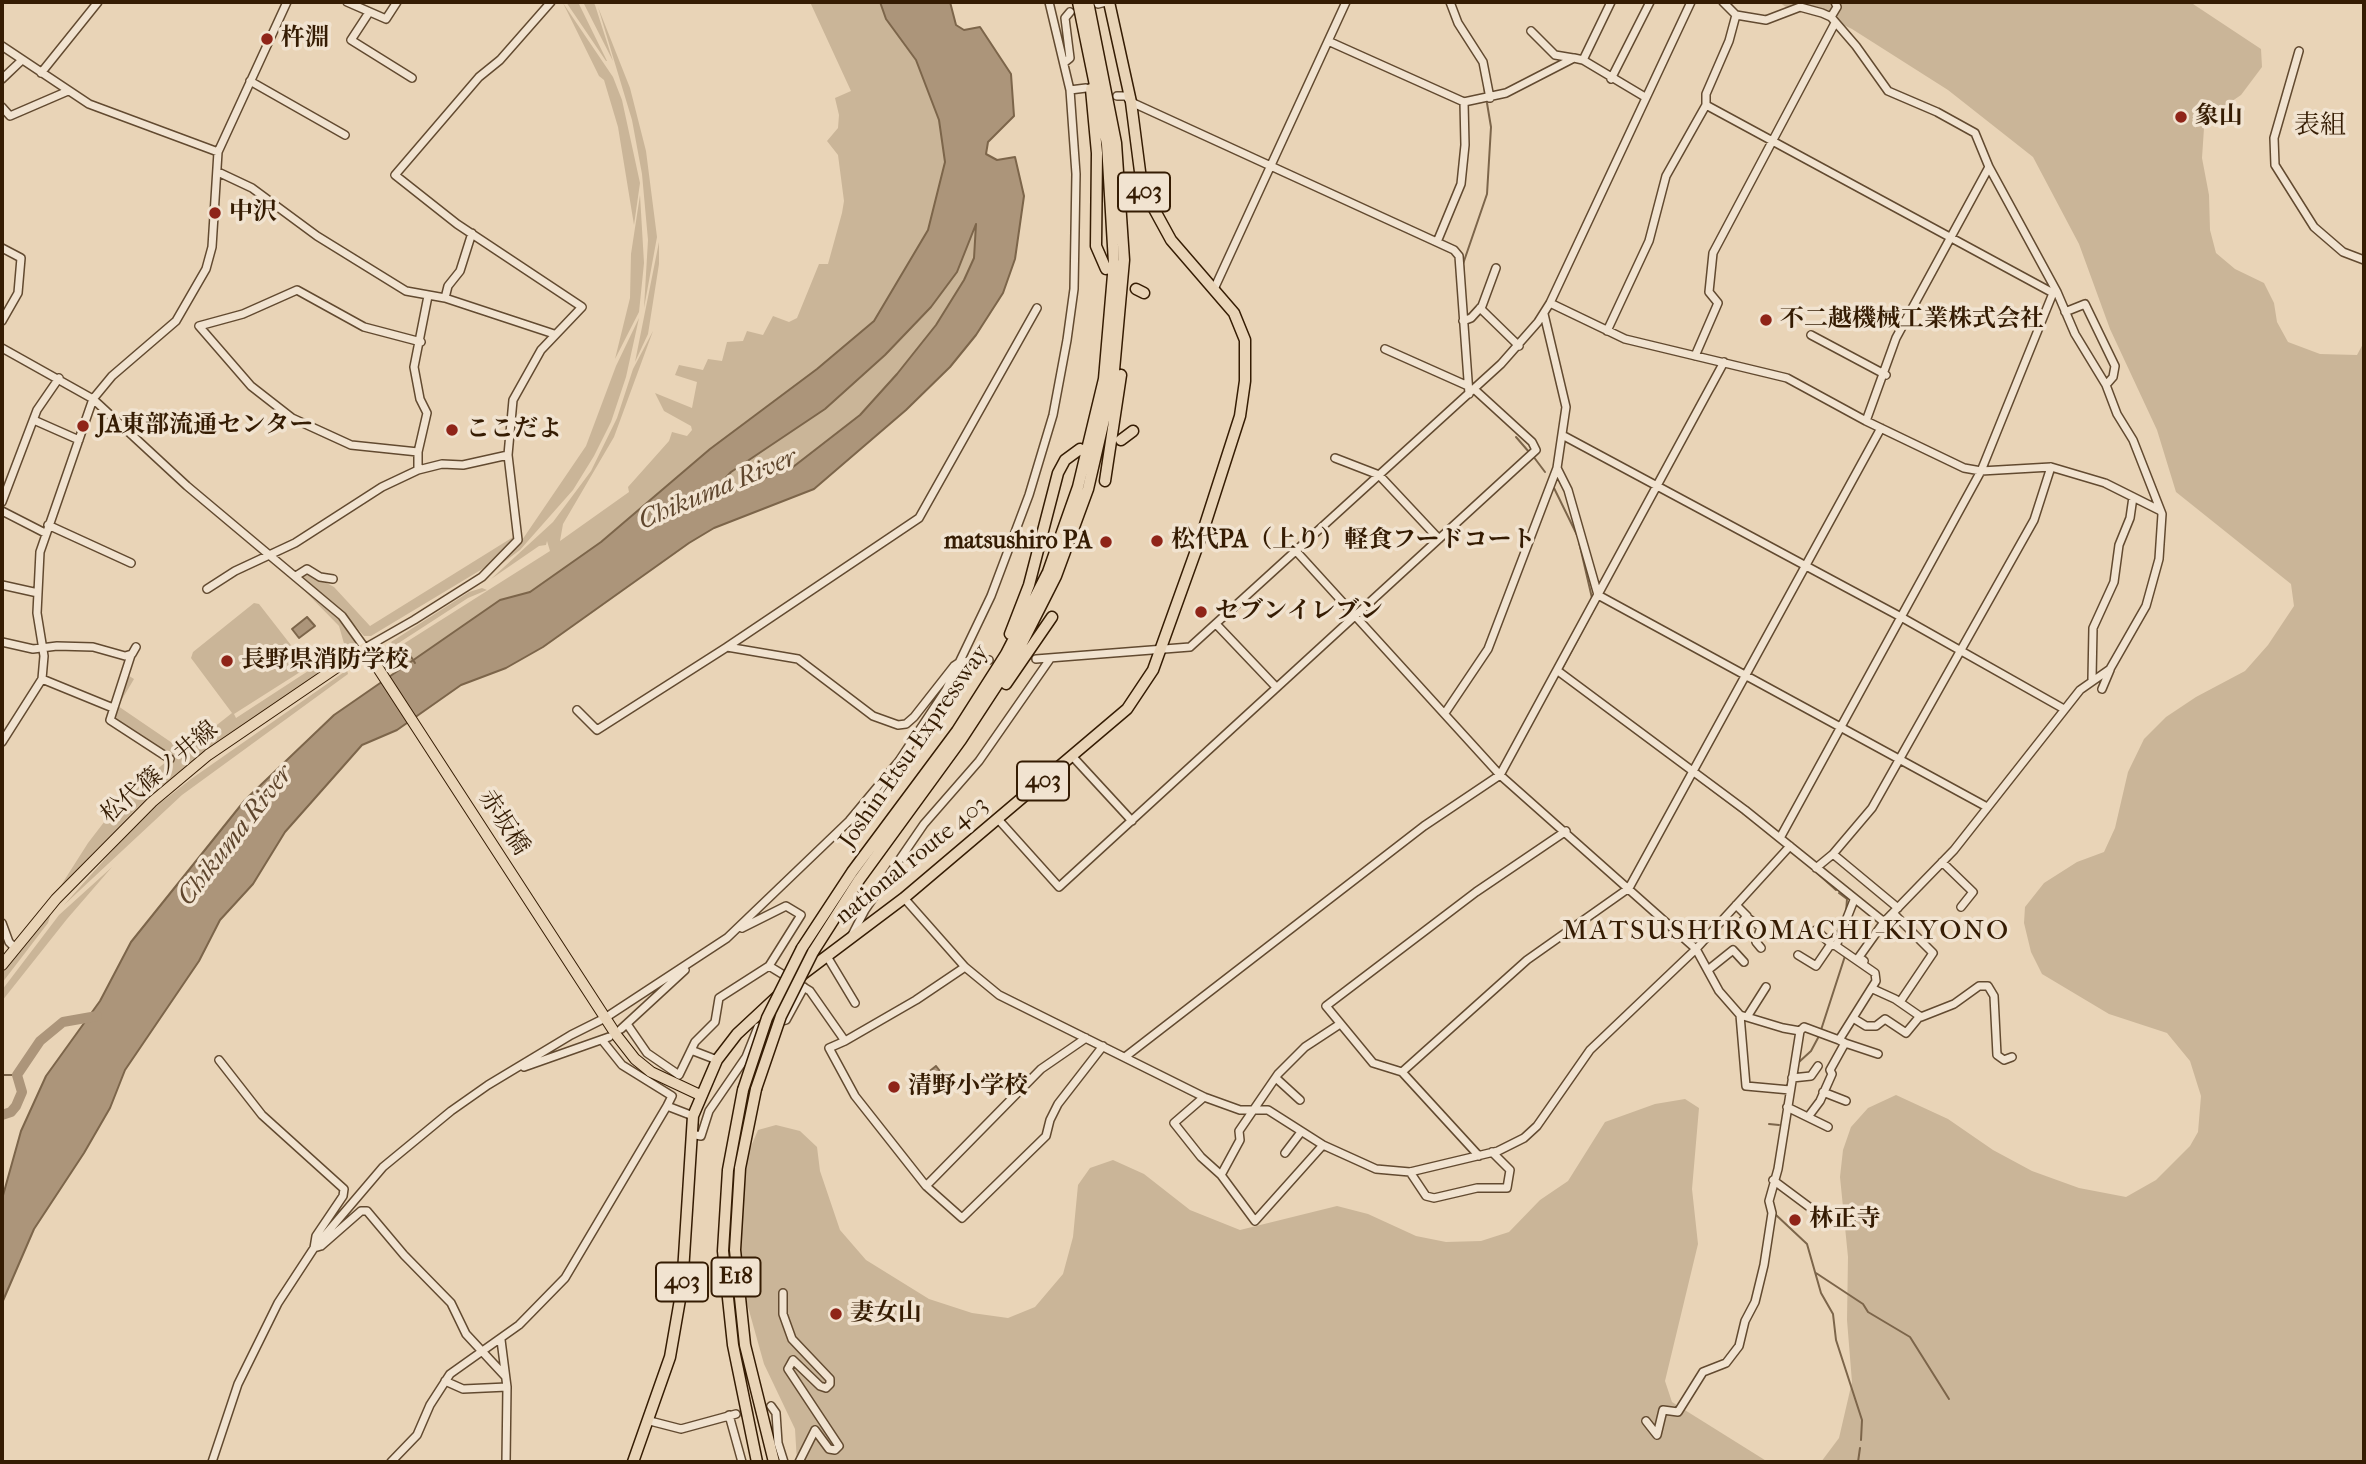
<!DOCTYPE html>
<meta charset="utf-8">
<style>
body{margin:0}
#map{position:relative;width:2366px;height:1464px;overflow:hidden;background:#e9d4b7;font-family:"IM FELL French Canon",serif}
canvas{display:block}
.frame{position:absolute;inset:0;border:4px solid #351c03;pointer-events:none}
</style>
<div id="map">
<canvas width="2366" height="1464"></canvas>
<div class="frame"></div>
</div>
<script>
const ctx = document.querySelector('canvas').getContext('2d');
ctx.lineJoin = 'round';
function fillPath(path, color) { ctx.fillStyle = color; ctx.fill(path, 'evenodd'); }
const poly = rows => new Path2D(rows.map(r => 'M' + r).join(''));
function trace(path, color, width, dash) { ctx.strokeStyle = color; ctx.lineWidth = width; ctx.lineCap = dash ? 'butt' : 'round'; ctx.setLineDash(dash || []); ctx.stroke(path); }
function write(font, color, halo, rows, align = 'center') {
  ctx.font = font + ' "IM FELL French Canon","Noto Serif JP",serif'; ctx.lineWidth = 7; ctx.setLineDash([]); ctx.textBaseline = 'middle'; ctx.strokeStyle = halo; ctx.fillStyle = color; for (const [text, x, y, turn = 0] of rows) {
    ctx.save(); ctx.translate(x, y); ctx.rotate((+turn || 0) * Math.PI / 180); ctx.textAlign = isNaN(turn) ? turn : align; if (halo) ctx.strokeText(text, 0, 0); ctx.fillText(text, 0, 0); ctx.restore();
  }
}
fillPath(poly([
 [566,2,578,2,607,61,606,61],
 [583,2,593,2,595,5,613,61],
 [810,2,880,2,886,19,916,60,939,120,945,162,928,230,874,321,817,369,710,449,601,542,530,592,500,600,404,667,398,659,384,669,378,660,550,551,547,541,546,545,539,546,491,579,553,522,591,471,617,418,633,369,653,331,614,437,563,524,560,541,629,492,628,487,669,441,672,432,687,436,692,430,691,426,664,411,655,393,692,408,697,382,675,375,679,365,703,370,708,359,722,361,727,342,743,341,747,331,763,335,773,316,789,322,797,318,819,264,828,264,842,213,844,201,838,155,827,141,838,128,839,115,835,98,851,91],
 [1779,2,2190,2,2261,49,2262,67,2241,95,2216,112,2204,128,2202,158,2209,195,2210,230,2216,253,2235,269,2264,283,2274,303,2277,322,2288,342,2320,354,2357,355,2364,342,2364,1462,1821,1462,1839,1438,1852,1382,1847,1320,1848,1257,1840,1177,1843,1150,1851,1127,1868,1108,1896,1095,1948,1119,1993,1150,2032,1171,2079,1188,2126,1197,2156,1180,2190,1146,2198,1132,2201,1096,2190,1061,2167,1033,2109,1014,2042,974,2031,952,2024,923,2025,907,2044,883,2077,862,2104,852,2115,828,2128,772,2144,739,2166,717,2196,697,2245,671,2268,645,2294,606,2291,584,2176,492,2157,430,2110,329,2079,244,2033,157,1948,90,1852,29,1812,10,1790,10],
 [563,3,613,77,622,100,640,183,634,225,618,127,604,80,599,76],
 [598,7,630,88,646,151,657,237,644,308,648,240,642,174,632,120],
 [640,195,644,263,639,312,615,359,630,298,631,254],
 [976,221,974,258,964,280,936,325,897,374,860,415,793,467,732,490,725,488,722,482,731,472,825,409,885,355,931,307,957,272],
 [659,242,659,264,648,334,635,362],
 [639,318,626,377,611,422,594,456,573,490,520,550,500,565,518,546,586,446,616,366],
 [518,534,494,562,371,636,364,636,345,614,303,578,306,572,334,587,370,626],
 [295,581,345,624,356,639,352,650,306,686,233,731,179,772,138,807,60,887,88,843,121,800,168,760,175,761,111,718,126,674,134,679,118,706,184,751,232,713,191,658,193,652,254,603,259,604,308,667,234,714,236,718,345,647,339,626],
 [482,588,487,590,468,598,394,646,391,642,469,592],
 [347,670,348,674,182,795,64,905,130,831,154,808,191,779],
 [112,867,67,919,2,1001,2,990,59,915],
 [53,907,48,923,2,983,2,972],
 [1685,1099,1699,1108,1692,1189,1698,1244,1665,1381,1672,1402,1768,1462,797,1462,795,1429,764,1364,743,1289,740,1242,747,1156,758,1130,776,1125,800,1131,817,1147,820,1171,840,1230,866,1260,929,1299,972,1313,1008,1318,1035,1307,1063,1274,1073,1237,1078,1185,1090,1168,1113,1160,1144,1174,1190,1210,1240,1230,1337,1206,1368,1214,1416,1236,1446,1242,1481,1241,1509,1232,1540,1200,1568,1181,1605,1122,1655,1104]
]), '#cab598');
const water = poly([
 [880,2,950,2,956,25,964,30,980,27,1011,74,1014,116,988,142,986,154,997,160,1015,157,1024,196,1015,259,1003,293,976,335,950,367,906,410,814,489,714,528,689,543,543,647,506,668,461,685,397,730,362,745,285,832,253,884,220,920,199,961,125,1070,110,1108,84,1153,34,1229,2,1303,2,1199,21,1131,46,1076,100,1001,131,942,245,800,334,715,500,600,530,592,601,542,710,449,817,369,874,321,928,230,945,162,939,120,916,60,886,19,880,2],
 [976,224,974,258,964,280,936,325,897,374,860,415,793,467,732,490,725,488,722,482,731,472,825,409,885,355,931,307,957,272,976,224],
 [307,617,315,626,299,638,292,629,307,617],
 [936,1066,943,1075,928,1087,921,1078,936,1066]
]);
fillPath(water, '#ac957a');
trace(water, '#7c654a', 2);
trace(poly([
 [1452,16,1460,33],
 [1484,84,1485,94],
 [1464,272,1463,264,1487,194,1491,127,1487,103],
 [1516,437,1529,452],
 [1533,456,1545,472],
 [1553,486,1578,537],
 [1579,542,1592,598],
 [406,649,415,663],
 [1562,669,1595,607],
 [1695,777,1757,824],
 [1808,865,1836,890],
 [1839,893,1847,899,1846,913],
 [1821,1030,1845,956],
 [1799,1062,1811,1051,1819,1036],
 [2,1075,17,1075],
 [1769,1124,1779,1125],
 [1775,1214,1807,1244,1821,1293,1833,1314,1836,1340,1862,1420,1861,1440],
 [1816,1273,1863,1304,1868,1312,1910,1337,1949,1399],
 [1858,1462,1860,1448]
]), '#7c654a', 2);
trace(poly([
 [2,1115,11,1112,16,1106,22,1092,17,1075,40,1041,63,1022,97,1016]
]), '#ac957a', 10);
trace(poly([
 [736,1414,771,1406]
]), '#c5af93', 7, [7, 3.5]);
const minor = poly([
 [347,2,386,19,397,2],
 [1450,2,1458,23,1483,62,1490,98],
 [1098,4,1106,2],
 [368,14,351,40,412,78],
 [1831,17,1837,7,1835,2],
 [1531,31,1555,55,1573,58],
 [1328,41,1464,102,1506,93,1574,58,1583,60,1645,97],
 [2,46,89,104,218,152],
 [2299,51,2274,138,2275,165,2314,227,2343,252,2364,260],
 [1583,60,1611,2],
 [1065,62,1070,58,1065,18,1070,12],
 [41,73,98,2],
 [2,79,22,60],
 [1611,79,1650,2],
 [250,81,345,135],
 [1070,90,1086,88],
 [1117,96,1126,96,1131,102,1454,250,1459,256,1469,394],
 [1706,105,2053,293],
 [2,107,10,116,68,91],
 [218,172,252,188,317,236,406,291,445,298,554,334],
 [1437,242,1461,184,1465,145,1464,102],
 [2,248,21,258,18,293,2,321],
 [1215,287,1346,2],
 [445,298,448,286,460,271,472,233],
 [1550,303,1625,339,1787,378,1866,421,1964,468,1981,471,2051,467,2105,483,2159,510],
 [1480,308,1519,346],
 [2065,312,2085,304,2115,366,2113,377,2106,385],
 [1544,314,1566,407,1557,468,1568,490,1598,595,1987,807],
 [1463,321,1471,318,1482,306,1496,268],
 [1607,331,1649,241,1666,176,1706,105,1706,94,1729,41,1736,15],
 [1811,335,1886,375],
 [2,348,93,399,187,486,342,616,365,648,414,620,482,577,518,540,508,455,513,400,541,350,582,307,457,224,395,175,479,77,500,60,551,2],
 [1385,349,1468,386],
 [1695,356,1718,303,1709,292,1713,253,1835,23],
 [36,421,79,440],
 [1866,421,1896,338,1989,167],
 [1564,436,1901,617,2064,709],
 [418,452,351,445,292,418,251,386,199,326,243,314,297,290,364,327,421,342],
 [1335,458,1379,475,1439,539],
 [418,470,418,452,427,413,420,399,414,367,428,296],
 [2,502,37,410,59,378],
 [2,511,45,533],
 [48,525,131,563],
 [1296,551,1500,775,1696,949,1719,991,1740,1015,1783,1028,1800,1031,1804,1027,1839,1040,1876,981,1875,973,1836,946,1854,900],
 [296,576,307,569,320,577,333,579],
 [2,585,38,593],
 [207,589,235,571,295,543,382,487,418,470,442,464,463,465,508,455],
 [1216,624,1276,687],
 [2,642,33,649,57,646,93,647,125,656,132,654,136,647],
 [727,647,919,518,1037,308],
 [131,655,110,720,170,759],
 [1036,659,1190,647,1501,364,1538,322,1550,303,1691,2],
 [1558,671,1745,810,1884,922,1954,850,2080,690,2110,669,2146,606,2159,559,2162,514,2133,440,2117,414,2106,385,2075,334,2057,292,1989,167,1975,133,1937,112,1888,91,1856,46,1831,17,1822,13,1800,7,1766,20,1736,15,1723,2],
 [42,679,113,708],
 [2092,679,2093,628,2114,582,2119,545,2130,518,2133,497],
 [2102,689,2110,670],
 [577,710,597,730,727,647,798,659,873,716,898,725,906,724,914,717,954,666,960,662,989,660],
 [1445,713,1488,649,1557,468],
 [2,742,42,679,44,656,37,613,40,552,93,399,112,376,176,321,206,269,212,247,218,152,287,2],
 [1073,757,1132,821],
 [997,818,1059,887,1536,450,1532,442,1474,389],
 [1780,838,1981,471,2053,293,2057,292],
 [1833,854,1898,908],
 [1942,862,1973,892,1961,907],
 [1816,868,1833,854,1872,808,2034,520,2051,467],
 [904,898,965,967,999,995,1204,1097,1240,1110,1268,1110,1323,1145,1376,1169,1410,1172,1498,1151,1524,1138,1537,1126,1590,1050,1696,949,1790,846],
 [1736,905,1747,916,1739,925],
 [1893,913,1933,953,1900,1002],
 [1746,917,1761,927,1756,942,1761,948],
 [2,923,9,942,15,948],
 [1816,930,1831,944],
 [851,937,865,910,924,824,979,761,1050,659],
 [1798,955,1816,966,1831,944,1836,946],
 [828,958,855,1003],
 [1864,961,1859,957,1884,922],
 [769,966,810,991,845,1041,916,1000,965,967],
 [1708,970,1733,950,1744,962],
 [1873,989,1895,999,1921,1017,1954,1004,1979,986,1988,986,1994,996,1997,1055,2004,1060,2012,1057],
 [1740,1015,1746,1086,1790,1090],
 [1747,1017,1766,987],
 [1853,1018,1866,1026,1876,1026,1885,1019,1906,1033,1920,1016],
 [627,1024,647,1053,679,1075,695,1042,715,1022,719,998,769,966,801,915,786,906,742,928],
 [621,1029,685,970],
 [845,1041,829,1048,855,1096,926,1186,962,1218,1046,1136,1050,1120,1058,1104,1103,1046],
 [1845,1043,1878,1054],
 [691,1050,717,1060],
 [1125,1057,1424,826,1500,775,1724,362],
 [219,1060,262,1115,344,1189,343,1196,316,1236,314,1248,321,1246,361,1211,367,1211,404,1255,451,1303,466,1334,505,1376],
 [524,1067,609,1037],
 [1402,1072,1527,960,1629,888,1881,428],
 [1792,1078,1811,1076,1818,1066],
 [1277,1079,1300,1100],
 [1823,1092,1846,1101],
 [1204,1097,1174,1123,1201,1157,1221,1175,1255,1221,1323,1145],
 [667,1106,693,1116],
 [1787,1107,1828,1127],
 [1808,1117,1820,1101,1832,1074,1830,1070,1845,1043,1839,1040],
 [691,1134,701,1136,709,1111,746,1057,758,1027,786,1020,804,987],
 [1285,1153,1301,1132],
 [1479,1156,1402,1072,1373,1063,1326,1006,1476,892,1566,831],
 [1410,1172,1426,1196,1434,1198,1477,1188,1507,1188,1510,1170,1492,1152],
 [1221,1175,1240,1140,1239,1131,1278,1074,1305,1047,1340,1024],
 [1773,1180,1820,1215,1855,1216],
 [926,1186,1041,1069,1086,1038],
 [783,1293,783,1314,792,1339,830,1379,830,1384,826,1388,820,1386,793,1360,788,1369,839,1446,835,1450,829,1449,815,1430,799,1462],
 [501,1340,507,1387,506,1462],
 [445,1381,463,1389,507,1387],
 [771,1406,776,1413,778,1443,784,1462],
 [729,1415,742,1462],
 [650,1421,681,1429,736,1414],
 [1646,1421,1657,1435,1663,1410,1678,1412,1703,1372,1726,1363,1739,1346,1745,1321,1755,1302,1764,1265,1772,1213,1769,1201,1778,1169,1800,1031],
 [212,1462,238,1384,278,1303,314,1248,383,1167,451,1111,488,1085,571,1035,605,1018,727,938,849,821,899,761,946,690,991,596,1029,495,1053,415,1067,340,1074,289,1076,174,1070,90,1049,2],
 [391,1462,417,1435,430,1405,450,1374,519,1325,565,1278,667,1106,672,1096,622,1065,602,1040]
]);
const major = poly([
 [2,965,56,899,152,802,208,755,365,648,617,1036,635,1059,651,1072,700,1095]
]);
const highway = poly([
 [1091,89,1097,153,1096,246,1106,269],
 [1136,289,1144,293],
 [1121,440,1133,431],
 [1105,481,1121,375],
 [1010,634,1029,585,1058,473,1065,460,1080,449],
 [1006,684,1052,617],
 [802,948,852,872,957,731,1006,654,1048,572,1078,487,1104,379,1114,263,1107,144,1078,2],
 [813,952,859,880,961,740,1014,659,1056,576,1088,489,1113,381,1124,260,1116,143,1088,2],
 [756,1089,740,1168,735,1250,745,1345,774,1462],
 [743,1090,728,1170,723,1251,733,1345,757,1462],
 [633,1462,670,1357,682,1288,693,1116,717,1060,737,1034,795,980,904,898,1127,709,1153,670,1203,531,1240,416,1245,381,1245,340,1234,313,1171,240,1142,187,1131,102,1109,2]
]);
trace(minor, '#624a30', 10);
trace(major, '#351c03', 12);
trace(highway, '#351c03', 13);
trace(minor, '#f1e3d0', 7);
trace(major, '#e9d4b7', 10);
trace(highway, '#e9d4b7', 10);
const highwayBridge = poly([
 [756,1089,781,1016,813,952],
 [743,1090,767,1018,802,948]
]);
trace(highwayBridge, '#351c03', 13, []);
trace(highwayBridge, '#e9d4b7', 10);
for (const [x, y, r, color] of [
 [267,39,7,"#8f2418"],
 [2181,117,7,"#8f2418"],
 [215,213,7,"#8f2418"],
 [1766,320,7,"#8f2418"],
 [83,426,7,"#8f2418"],
 [452,430,7,"#8f2418"],
 [1157,541,7,"#8f2418"],
 [1106,542,7,"#8f2418"],
 [1201,612,7,"#8f2418"],
 [227,661,7,"#8f2418"],
 [894,1087,7,"#8f2418"],
 [1795,1220,7,"#8f2418"],
 [836,1314,7,"#8f2418"]
]) { const dot = new Path2D(); dot.arc(x, y, r, 0, 2 * Math.PI); ctx.fillStyle = color; ctx.fill(dot); trace(dot, '#f1e3d0', 2.5); }
for (const [x, y, w] of [
 [1144,192,52],
 [1043,781,52],
 [736,1277,49],
 [682,1282,52]
]) { const box = new Path2D(); box.roundRect(x - w / 2, y - 19.5, w, 39, 5); ctx.fillStyle = '#f1e3d0'; ctx.fill(box); trace(box, '#351c03', 2); }
write('bold 23px', '#351c03', null, [
 ["403",1144,192],
 ["403",1043,781],
 ["E18",736,1277],
 ["403",682,1282]
]);
write('bold 24px', '#351c03', '#f1e3d0', [
 ["杵淵",281,39],
 ["象山",2195,117],
 ["中沢",229,213],
 ["不二越機械工業株式会社",1780,320],
 ["JA東部流通センター",97,426],
 ["ここだよ",466,430],
 ["松代PA（上り）軽食フードコート",1171,541],
 ["matsushiro PA",1092,542,"right"],
 ["セブンイレブン",1215,612],
 ["長野県消防学校",241,661],
 ["清野小学校",908,1087],
 ["林正寺",1809,1220],
 ["妻女山",850,1314]
], 'left');
write('24px', '#351c03', '#f1e3d0', [
 ["Joshin-Etsu Expressway",915,747,-55],
 ["松代篠ノ井線",160,773,-40],
 ["赤坂橋",503,823,57],
 ["national route 403",912,861,-39]
]);
write('26px', '#351c03', '#f1e3d0', [
 ["表組",2320,127]
]);
write('italic 26px', '#5f462d', '#f1e3d0', [
 ["Chikuma River",718,490,-23],
 ["Chikuma River",236,836,-52]
]);
ctx.letterSpacing = '2px';
write('28px', '#351c03', '#f1e3d0', [
 ["MATSUSHIROMACHI-KIYONO",1786,932]
]);
ctx.letterSpacing = '0px';
</script>
